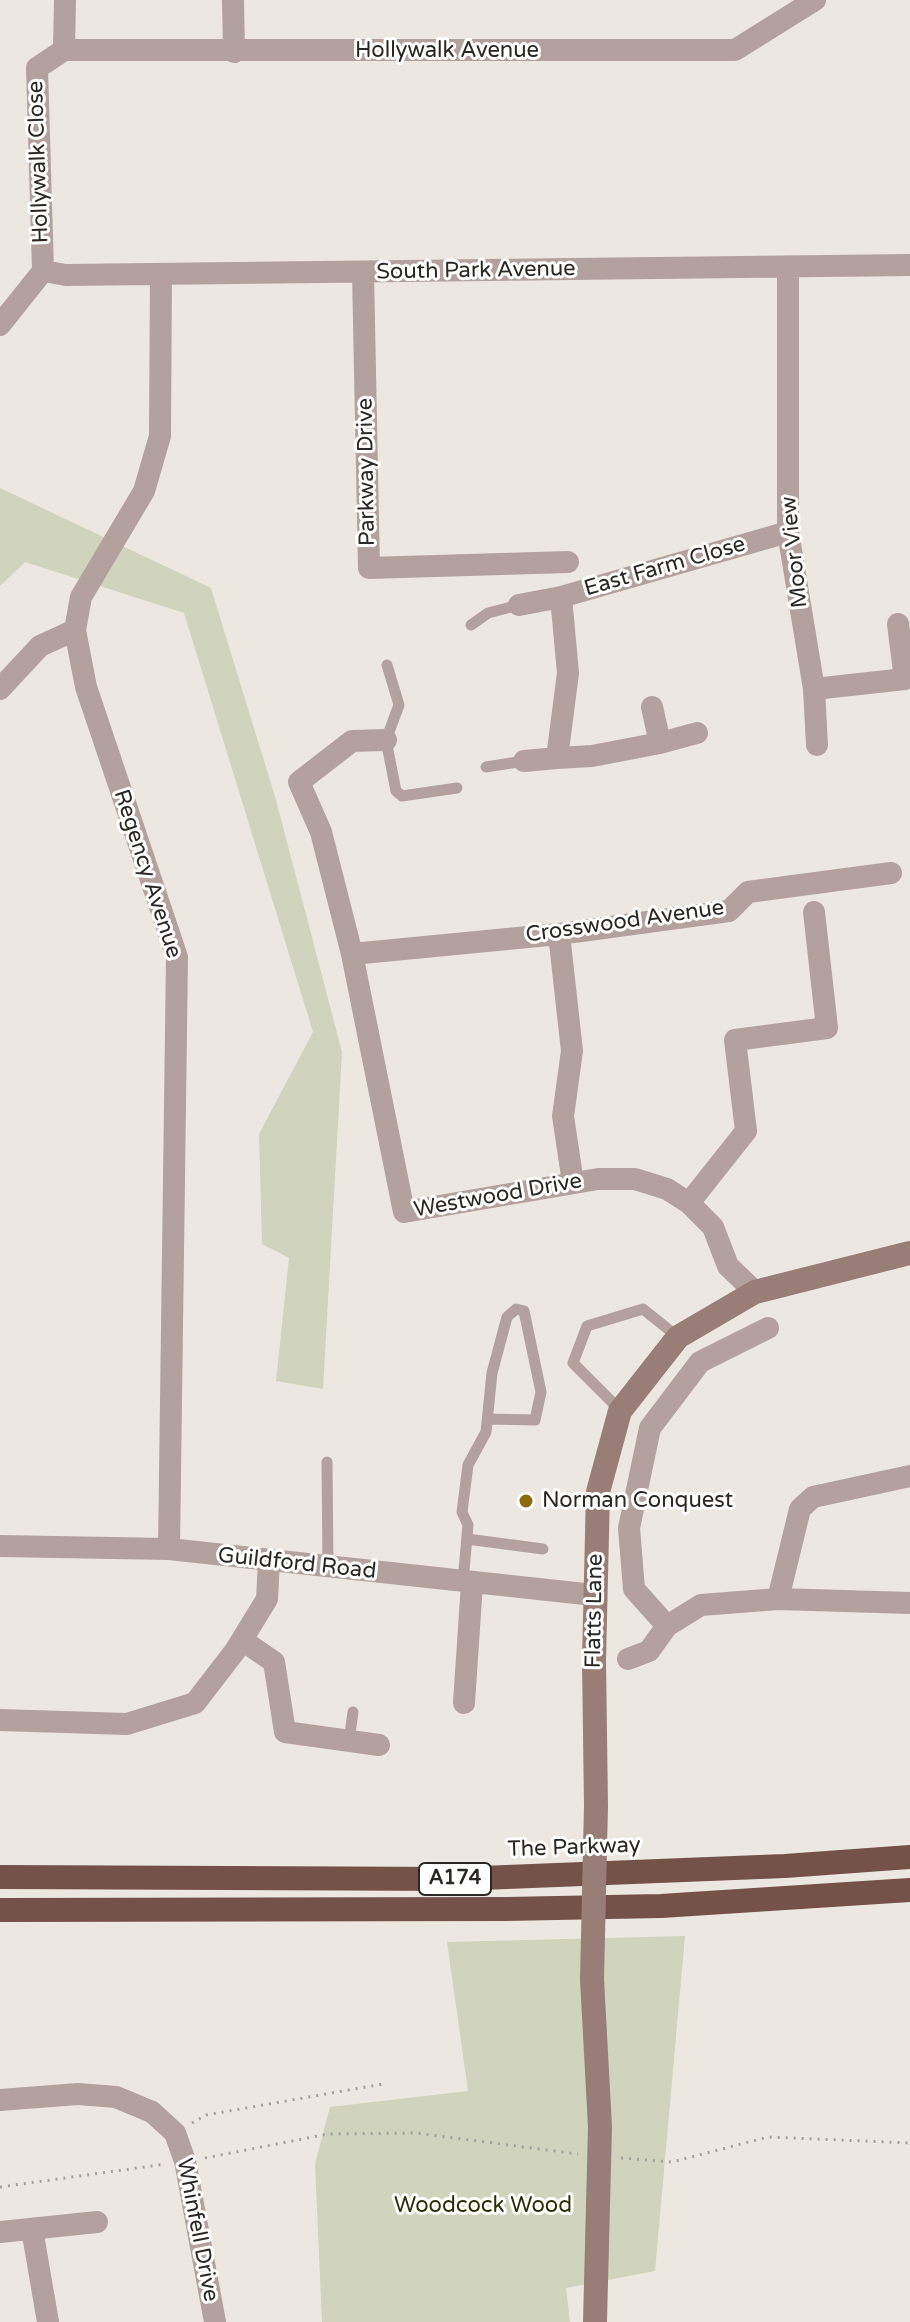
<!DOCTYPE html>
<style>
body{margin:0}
canvas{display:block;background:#ece8e1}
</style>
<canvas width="910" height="2322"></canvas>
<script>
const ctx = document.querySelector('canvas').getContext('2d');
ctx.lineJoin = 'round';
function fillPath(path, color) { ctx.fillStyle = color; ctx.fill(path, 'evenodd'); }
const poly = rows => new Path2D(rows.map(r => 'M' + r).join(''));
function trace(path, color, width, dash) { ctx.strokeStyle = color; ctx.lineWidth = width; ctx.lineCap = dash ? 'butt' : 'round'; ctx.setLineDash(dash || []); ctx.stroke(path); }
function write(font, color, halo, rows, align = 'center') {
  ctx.font = font + ' "Varela Round",sans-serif'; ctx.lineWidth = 6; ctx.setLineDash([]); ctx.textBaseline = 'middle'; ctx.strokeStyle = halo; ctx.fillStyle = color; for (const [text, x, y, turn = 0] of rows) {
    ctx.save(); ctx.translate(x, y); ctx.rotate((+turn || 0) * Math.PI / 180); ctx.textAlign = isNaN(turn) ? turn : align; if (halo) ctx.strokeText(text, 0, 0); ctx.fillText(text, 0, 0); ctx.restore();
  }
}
fillPath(poly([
 [0,488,211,588,276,800,342,1052,323,1389,276,1381,289,1258,262,1244,259,1134,313,1032,184,613,25,562,0,586],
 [685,1936,655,2271,566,2288,570,2322,322,2322,315,2164,330,2107,468,2091,447,1942]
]), '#d0d4bc');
trace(poly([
 [192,2123,206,2115,383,2084],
 [205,2158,328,2134,416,2133,578,2154],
 [621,2158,672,2162,768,2137,910,2143],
 [0,2187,166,2164]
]), '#a4a19c', 3, [2, 6]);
trace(poly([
 [471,625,488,613,519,605],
 [387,665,399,705,386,740,396,791,402,796,457,788],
 [486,767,524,761],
 [620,1410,573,1363,587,1326,643,1309,678,1337],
 [327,1462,328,1567],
 [467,1539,543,1549],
 [463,1582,468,1525,462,1512,468,1465,486,1432,492,1373,507,1317,516,1309,524,1311,541,1392,535,1420,488,1419],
 [349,1741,353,1712]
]), '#b3a19d', 11);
trace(poly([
 [233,0,234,52],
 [64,50,735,50,815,0],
 [788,267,788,532,814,689,905,679,898,624],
 [43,271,66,275,910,265],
 [363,273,369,568,568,562],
 [161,274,160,436,144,491,81,597,75,630,86,687,177,957,169,1549],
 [0,325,43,271,37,68,64,50,65,0],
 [519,605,561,597],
 [0,689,40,646,75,630],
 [814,689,817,745],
 [386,740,352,741,299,782,321,832,352,954,404,1212,598,1179,635,1179,667,1189,689,1203,713,1227,728,1266,755,1292],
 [660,743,697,733],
 [557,758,592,756,660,743,652,707],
 [524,761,557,758,568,673,561,597,788,532],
 [559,934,572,1051,563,1116,573,1183],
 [352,954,559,934,729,911,748,892,891,873],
 [689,1203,746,1131,735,1040,827,1028,814,912],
 [0,1546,169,1549,594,1595],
 [778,1599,800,1509,813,1497,910,1476],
 [667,1626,634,1589,629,1528,650,1428,700,1362,768,1328],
 [242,1640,274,1662,285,1732,379,1745],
 [628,1659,649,1651,667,1626,701,1605,778,1599,910,1603],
 [464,1703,472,1583],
 [0,1720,127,1724,195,1703,235,1651,267,1599,269,1561],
 [0,2100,78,2094,116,2097,152,2112,175,2133,185,2161,215,2322],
 [32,2229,48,2322],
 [0,2232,97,2222]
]), '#b3a19d', 22);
trace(poly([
 [596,1806,594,1660,598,1492,620,1411,678,1337,755,1292,910,1253],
 [592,1979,600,2127,595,2322]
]), '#997e78', 24);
trace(poly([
 [0,1877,456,1879,785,1866,910,1857],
 [0,1910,505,1909,661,1906,910,1890]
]), '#745149', 24);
trace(poly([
 [592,1979,596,1806]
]), '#997e78', 24);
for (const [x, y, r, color] of [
 [526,1501,8,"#8e6a0e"]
]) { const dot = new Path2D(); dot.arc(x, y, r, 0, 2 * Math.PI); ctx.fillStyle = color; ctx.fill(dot); trace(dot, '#fff', 3); }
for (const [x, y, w] of [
 [455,1879,72]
]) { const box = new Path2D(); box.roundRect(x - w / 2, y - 16, w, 32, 6); ctx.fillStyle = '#fff'; ctx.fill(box); trace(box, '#292825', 2); }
write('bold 20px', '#292825', null, [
 ["A174",455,1879]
]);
write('22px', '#292825', '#fff', [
 ["Hollywalk Avenue",447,51],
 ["Hollywalk Close",39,162,-92],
 ["South Park Avenue",476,271,-1],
 ["Parkway Drive",367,472,-91],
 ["Moor View",795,552,-96],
 ["East Farm Close",665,567,-16],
 ["Regency Avenue",147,874,72],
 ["Crosswood Avenue",625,922,-8],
 ["Westwood Drive",498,1196,-10],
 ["Guildford Road",297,1564,6],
 ["Flatts Lane",595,1611,-89],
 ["The Parkway",574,1848,-2],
 ["Whinfell Drive",197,2230,79]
]);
write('22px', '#292825', '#fff', [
 ["Norman Conquest",542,1501]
], 'left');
write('22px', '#2a2e01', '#fff', [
 ["Woodcock Wood",483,2206]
]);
</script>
